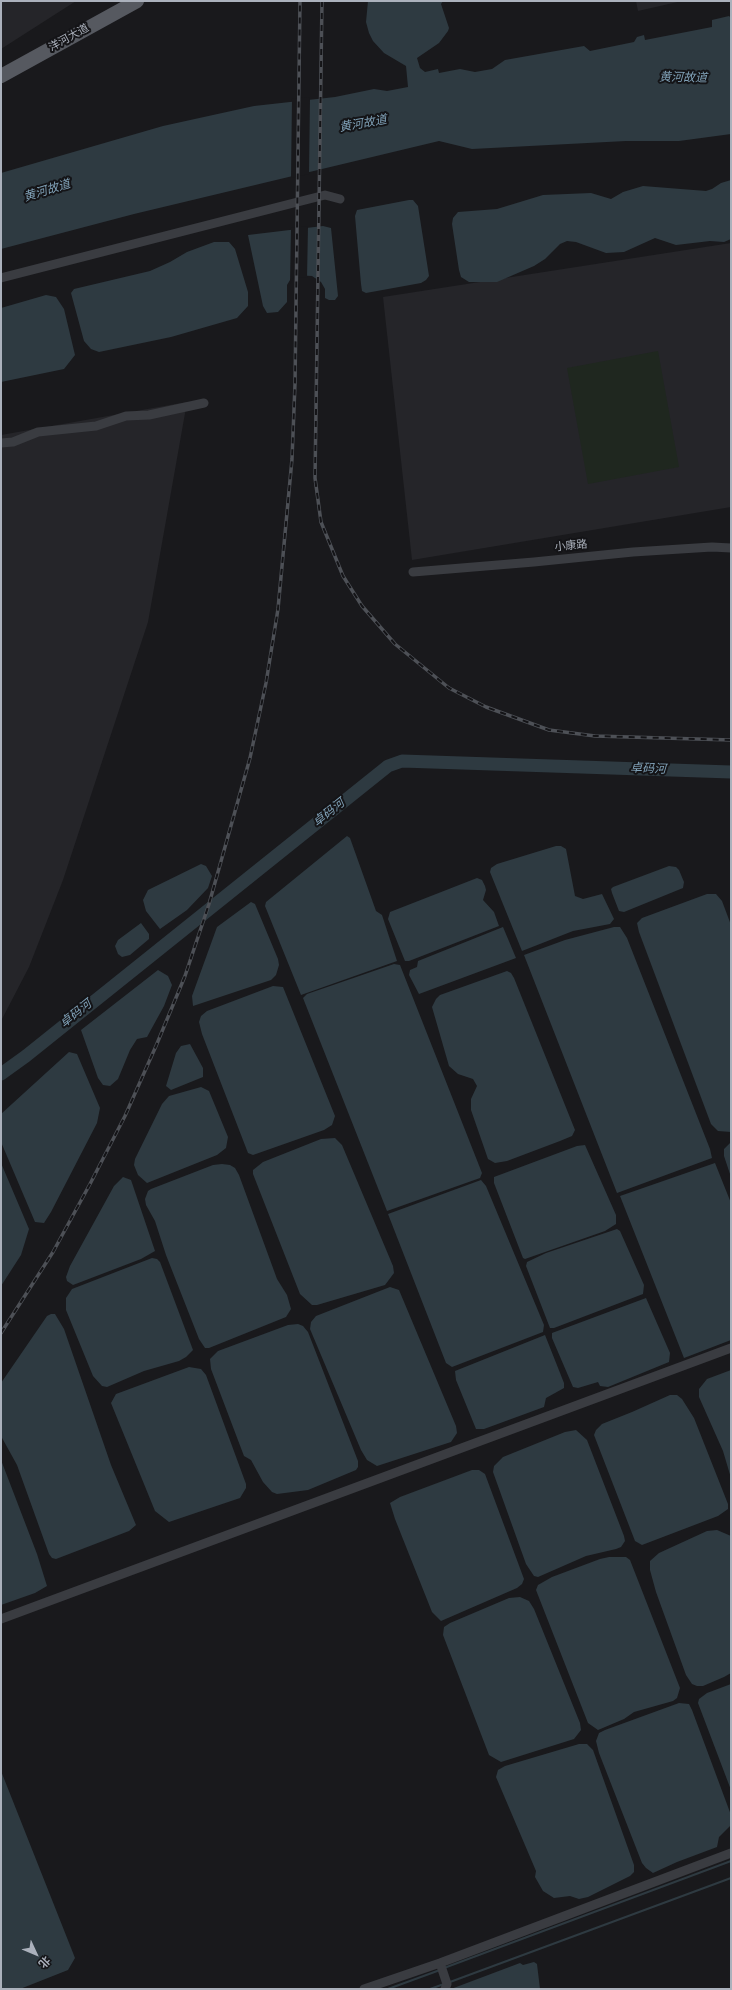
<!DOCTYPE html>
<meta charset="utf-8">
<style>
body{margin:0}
#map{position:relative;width:732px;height:1990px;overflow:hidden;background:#19191c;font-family:"Space Grotesk","Noto Sans SC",sans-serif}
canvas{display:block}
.frame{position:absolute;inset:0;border:2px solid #abb1bc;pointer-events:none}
.north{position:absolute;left:16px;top:1934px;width:40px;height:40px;-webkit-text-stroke:3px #141417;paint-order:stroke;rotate:134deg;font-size:11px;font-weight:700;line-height:16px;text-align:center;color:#abb1bc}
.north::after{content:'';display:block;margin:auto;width:14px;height:18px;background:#abb1bc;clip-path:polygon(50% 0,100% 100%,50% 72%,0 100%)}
</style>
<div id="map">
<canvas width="732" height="1990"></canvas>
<div class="frame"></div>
<div class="north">北</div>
</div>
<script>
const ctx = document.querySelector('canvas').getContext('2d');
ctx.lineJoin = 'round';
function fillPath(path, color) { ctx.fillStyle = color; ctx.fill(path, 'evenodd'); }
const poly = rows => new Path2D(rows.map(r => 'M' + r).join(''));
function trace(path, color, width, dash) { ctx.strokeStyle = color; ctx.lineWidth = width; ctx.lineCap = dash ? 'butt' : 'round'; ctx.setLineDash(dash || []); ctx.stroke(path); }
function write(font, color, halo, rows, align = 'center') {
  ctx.font = font + ' "Space Grotesk","Noto Sans SC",sans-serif'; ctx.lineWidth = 4; ctx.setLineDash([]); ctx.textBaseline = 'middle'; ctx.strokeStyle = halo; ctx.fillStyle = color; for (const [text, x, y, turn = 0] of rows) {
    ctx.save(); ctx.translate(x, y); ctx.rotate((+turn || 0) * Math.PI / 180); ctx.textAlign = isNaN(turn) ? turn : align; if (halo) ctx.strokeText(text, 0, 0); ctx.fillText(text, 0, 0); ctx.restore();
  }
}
fillPath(poly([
 [1,1,76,1,1,49],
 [636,1,682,1,638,11],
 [731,243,731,507,412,560,383,297],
 [187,402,148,622,63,880,29,967,1,1021,1,435]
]), '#252529');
fillPath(poly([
 [658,351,679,467,588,484,567,368]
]), '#1f271f');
fillPath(poly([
 [368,1,443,1,441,4,449,28,448,31,439,43,417,58,420,68,425,72,438,69,439,73,460,69,475,72,492,69,505,60,584,46,590,51,634,42,637,37,644,35,645,40,712,27,712,20,729,16,731,18,731,134,679,141,626,141,472,149,439,141,134,214,1,249,1,173,163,126,254,106,335,97,374,89,387,91,408,87,406,66,384,53,373,41,369,33,366,22],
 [731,180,731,239,724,242,710,241,676,245,655,238,624,252,606,253,576,242,567,241,560,244,545,259,534,266,497,282,469,282,461,277,459,270,452,224,453,218,458,212,497,209,543,195,591,193,611,199,623,192,643,186,706,191,712,189,721,183],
 [409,200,413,200,418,206,429,276,426,280,421,283,366,293,362,291,361,284,355,216,357,210],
 [323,226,331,228,338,296,335,300,329,300,325,298,325,289,321,282,312,276,293,275,287,285,287,302,278,312,267,313,263,306,248,235],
 [214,242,229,242,235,249,248,292,248,306,237,318,171,337,99,352,91,349,84,341,71,293,74,289,150,271,170,262,187,252],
 [46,295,56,297,64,309,75,355,64,369,1,382,1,308],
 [347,836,350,838,376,911,382,915,397,961,301,995,265,906,266,902],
 [556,846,561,846,566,849,575,896,583,899,602,894,614,919,610,924,573,931,522,951,490,872,491,868,497,864],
 [201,864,206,866,212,876,208,888,187,910,160,929,146,911,143,900,148,890],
 [669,866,676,867,679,870,684,882,683,888,624,912,619,911,612,893,611,889,613,887],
 [477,878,482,880,485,886,486,890,483,900,494,912,499,926,409,961,405,961,388,919,390,912],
 [707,894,716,894,722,901,731,925,731,1132,718,1131,711,1124,639,932,637,923,642,918],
 [251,902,255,904,278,959,279,965,276,975,271,980,193,1006,192,996,217,927],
 [141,923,149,934,149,939,130,955,122,957,118,954,115,946,118,940],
 [503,927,516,958,419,994,409,975,410,970,417,967,418,961],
 [614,927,620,927,627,938,710,1149,712,1158,617,1193,524,955,565,940],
 [394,964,400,965,482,1173,480,1178,387,1211,303,998,307,994],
 [158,970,168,976,172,985,164,1006,147,1037,137,1039,130,1050,118,1079,110,1086,103,1085,98,1078,81,1030],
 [507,971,511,973,514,978,575,1130,572,1136,560,1141,507,1161,495,1163,488,1159,471,1110,471,1099,477,1086,473,1079,458,1074,449,1066,432,1007,436,999,440,995],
 [273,986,283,987,335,1116,332,1125,324,1130,253,1155,248,1153,202,1034,199,1022,201,1016,207,1011],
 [190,1044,203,1068,203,1077,171,1090,166,1086,176,1053,181,1046],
 [69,1052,77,1054,100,1108,97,1123,51,1212,44,1223,35,1222,1,1142,1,1114],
 [201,1087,209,1091,228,1137,226,1148,217,1155,147,1183,138,1175,134,1165,135,1159,162,1104,169,1096],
 [335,1138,342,1145,393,1266,394,1273,385,1285,317,1305,312,1305,300,1294,253,1174,253,1170,263,1162,321,1139],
 [731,1142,731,1177,724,1156,724,1149],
 [585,1145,616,1215,616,1224,605,1231,525,1259,523,1258,494,1183,494,1177,577,1146],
 [1,1163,29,1229,21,1255,1,1286],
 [715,1163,731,1203,731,1340,684,1358,620,1196],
 [222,1164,230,1165,235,1168,239,1175,277,1279,287,1295,291,1309,286,1317,209,1348,205,1348,199,1339,166,1255,155,1221,146,1205,145,1199,148,1191,151,1189,213,1165],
 [123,1177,131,1180,155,1251,141,1259,73,1285,67,1281,66,1277,70,1266,114,1186],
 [481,1180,486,1186,544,1325,543,1332,452,1367,446,1363,388,1214],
 [617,1229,620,1231,644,1285,643,1294,554,1328,550,1328,526,1266,527,1262,546,1253],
 [152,1258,157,1259,160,1262,193,1350,186,1357,179,1361,144,1371,107,1387,102,1386,93,1376,66,1310,66,1298,72,1289],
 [390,1287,399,1290,456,1426,457,1433,451,1442,377,1466,367,1460,361,1450,310,1329,311,1322,316,1316],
 [646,1298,670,1353,669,1362,608,1387,600,1386,598,1382,578,1388,573,1387,552,1338,552,1333],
 [51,1314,55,1314,64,1329,111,1465,136,1525,129,1531,56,1559,52,1558,49,1554,17,1465,1,1436,1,1383,47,1316],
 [298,1324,303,1326,308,1332,358,1461,358,1467,356,1470,308,1490,277,1494,272,1492,263,1482,251,1460,244,1456,211,1369,210,1359,218,1351,288,1325],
 [545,1335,564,1383,564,1388,546,1398,544,1407,484,1429,476,1429,456,1380,455,1371],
 [189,1367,201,1369,206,1375,246,1484,246,1488,240,1498,169,1522,155,1511,111,1403,116,1394],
 [731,1370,731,1478,723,1451,699,1397,699,1389,707,1379],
 [670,1395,677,1395,682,1399,694,1418,728,1504,728,1509,718,1516,642,1545,635,1541,594,1435,596,1430,602,1424,632,1412],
 [576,1430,587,1440,624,1536,625,1541,621,1547,616,1549,586,1556,538,1577,534,1576,526,1564,493,1472,494,1466,503,1457,565,1432],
 [1,1460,37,1554,47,1586,35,1593,1,1605],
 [472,1470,479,1470,485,1474,524,1579,522,1584,517,1588,441,1621,432,1612,395,1519,390,1503,400,1497],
 [717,1530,731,1536,731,1673,724,1677,703,1686,697,1686,692,1684,686,1675,656,1592,650,1570,650,1561,659,1553,707,1531],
 [609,1557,626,1557,630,1560,680,1688,677,1698,673,1701,634,1712,624,1719,598,1730,588,1723,536,1590,538,1585,552,1577,600,1559],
 [520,1597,529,1601,534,1609,580,1723,581,1730,574,1739,501,1762,489,1755,443,1635,444,1627,450,1623,509,1598],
 [731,1684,731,1790,698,1703,699,1699,707,1693],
 [679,1703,689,1704,692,1710,731,1815,731,1825,719,1837,717,1847,677,1862,653,1873,646,1868,642,1863,599,1753,596,1741,599,1733,605,1730],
 [579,1744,587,1744,593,1750,634,1865,634,1872,630,1876,588,1897,579,1899,570,1896,554,1898,543,1891,535,1877,536,1871,496,1777,498,1770,505,1766],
 [1,1771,75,1958,68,1970,20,1989,1,1989],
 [534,1962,537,1964,540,1989,451,1989,520,1963,523,1965]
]), '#2e3a41');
fillPath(poly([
 [310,97,309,174,291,178,292,99],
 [308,226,307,278,294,277,290,284,291,228]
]), '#19191c');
trace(poly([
 [444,1968,731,1861],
 [450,1982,731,1878],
 [388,1989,440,1970],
 [430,1989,444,1984]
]), '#2e3a41', 2);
trace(poly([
 [1,1074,26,1056,388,766,402,761,731,772]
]), '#2e3a41', 13);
trace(poly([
 [1,278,325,195,340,199],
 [1,443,13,442,38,432,96,426,126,416,149,415,204,403],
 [413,572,534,562,633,552,712,547,731,548],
 [1,1619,731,1348],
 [440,1963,447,1984,445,1989],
 [364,1989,440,1963,731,1853]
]), '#3a3c41', 9);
trace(poly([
 [1,76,137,1]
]), '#565960', 14);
const rail = poly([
 [322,1,315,478,321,522,343,576,362,606,395,644,449,688,486,707,549,730,595,736,731,740],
 [1,1333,53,1252,90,1184,125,1116,156,1046,185,976,209,904,250,758,266,683,278,609,292,459,295,384,300,1]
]);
trace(rail, '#4d5056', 3.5);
trace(rail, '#141417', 2, [6]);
write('11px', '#abb1bc', '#141417', [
 ["洋河大道",69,38,-29],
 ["小康路",571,546,-6]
]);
write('italic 12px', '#81a2b8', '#141417', [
 ["黄河故道",683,78,1],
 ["黄河故道",363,124,-10],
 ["黄河故道",47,191,-17],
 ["卓码河",648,769,2],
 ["卓码河",329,813,-38],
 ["卓码河",76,1014,-38]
]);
</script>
